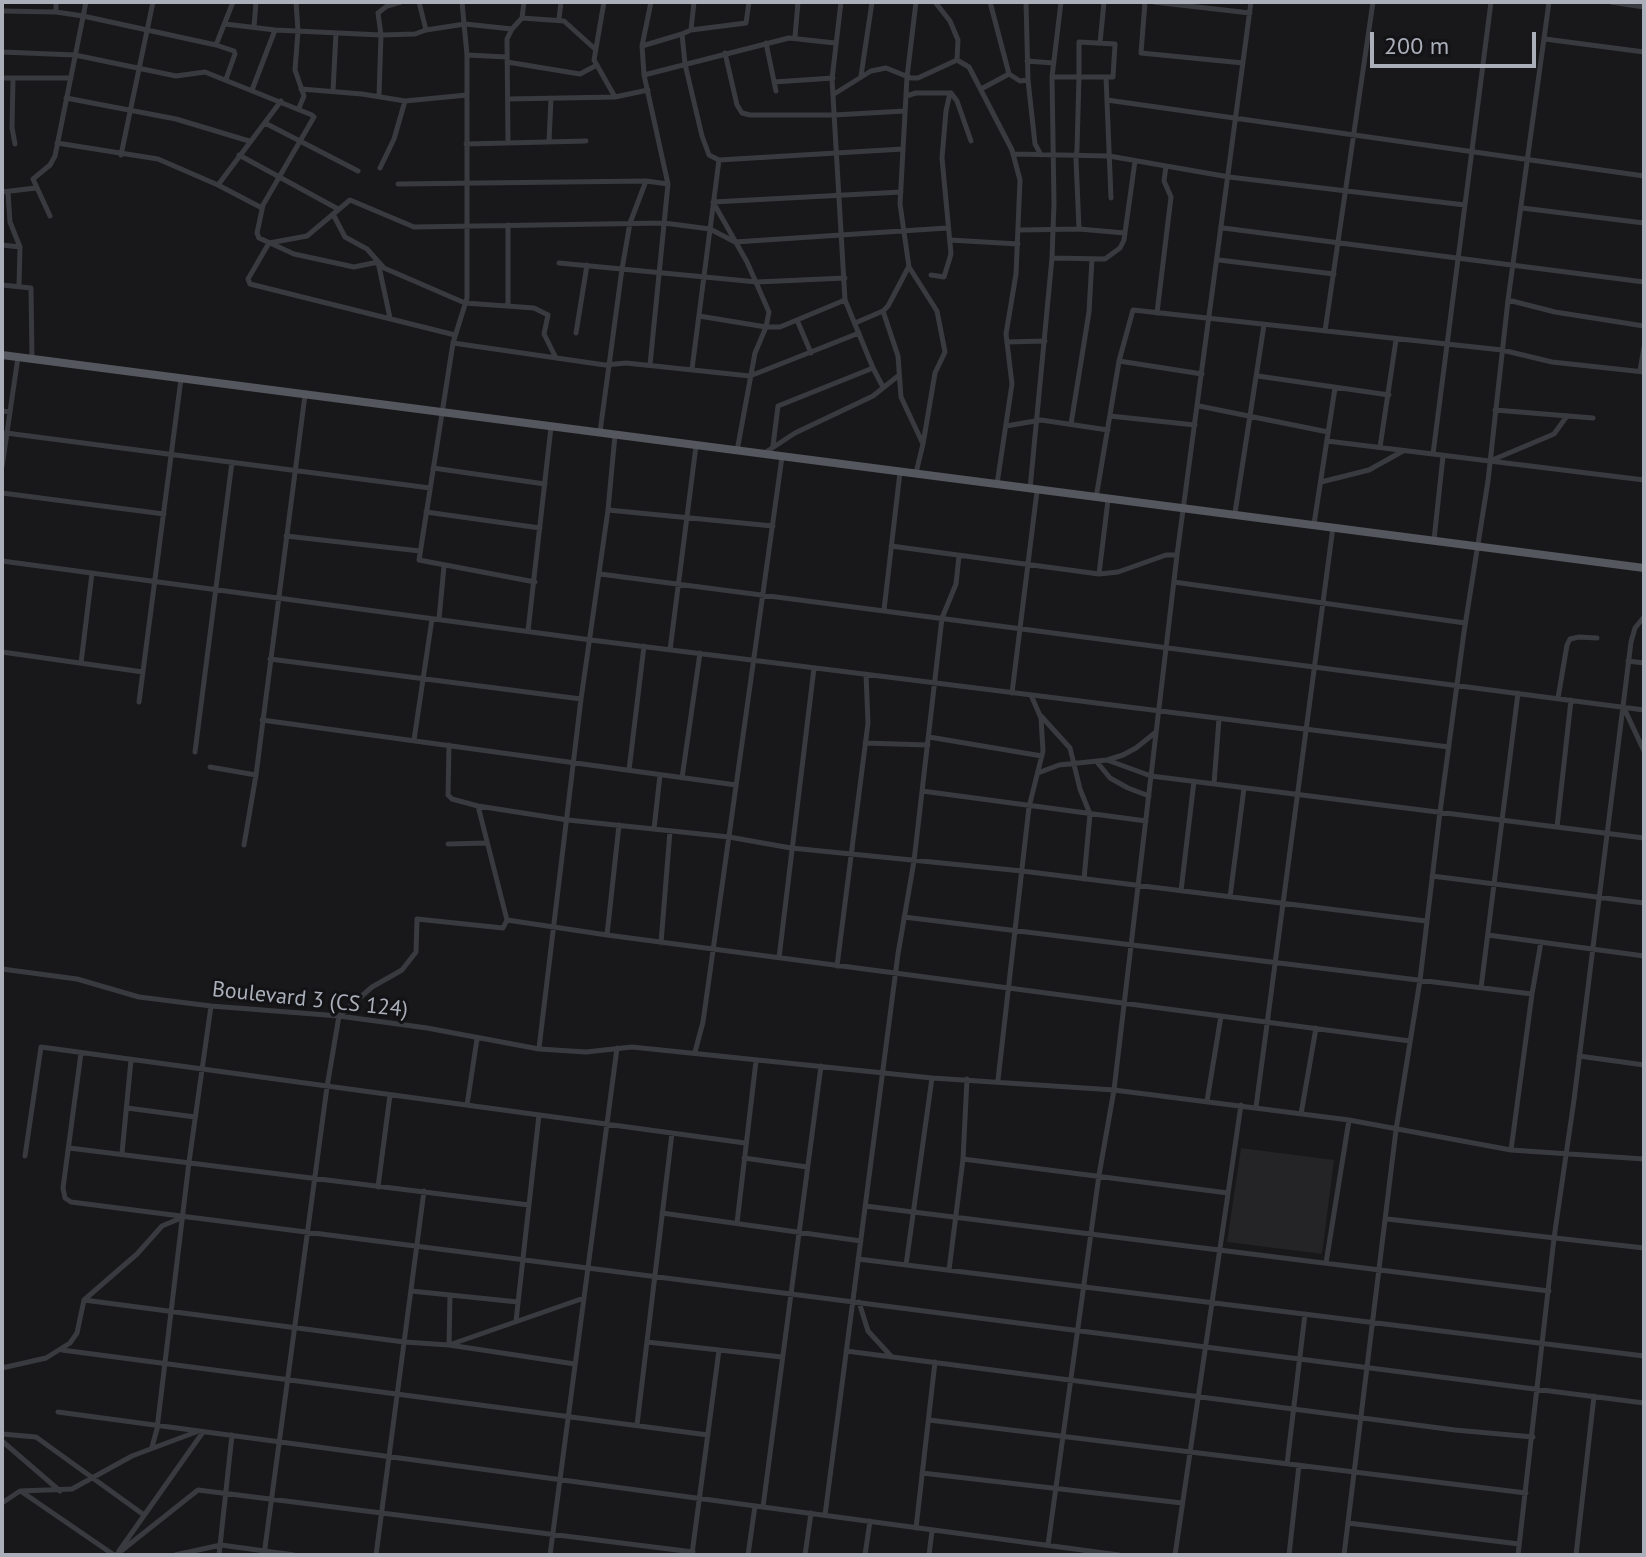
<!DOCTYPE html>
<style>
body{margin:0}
#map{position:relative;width:1646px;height:1557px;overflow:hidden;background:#18181a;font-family:"PT Sans",sans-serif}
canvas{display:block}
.frame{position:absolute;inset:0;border:4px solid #aaafba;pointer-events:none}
.scale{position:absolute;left:1370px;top:32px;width:166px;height:36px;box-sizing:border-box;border:4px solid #aaafba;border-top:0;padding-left:10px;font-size:24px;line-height:28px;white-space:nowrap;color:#aaafba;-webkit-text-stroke:6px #131315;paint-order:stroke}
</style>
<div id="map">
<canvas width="1646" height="1557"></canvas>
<div class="frame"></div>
<div class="scale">200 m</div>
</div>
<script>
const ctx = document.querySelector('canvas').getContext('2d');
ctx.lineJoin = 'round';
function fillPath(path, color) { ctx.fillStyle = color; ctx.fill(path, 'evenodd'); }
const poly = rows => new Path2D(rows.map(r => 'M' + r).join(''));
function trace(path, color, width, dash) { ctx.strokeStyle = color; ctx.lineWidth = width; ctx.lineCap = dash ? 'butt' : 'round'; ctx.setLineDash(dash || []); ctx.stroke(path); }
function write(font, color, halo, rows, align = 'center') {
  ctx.font = font + ' "PT Sans",sans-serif'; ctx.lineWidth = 6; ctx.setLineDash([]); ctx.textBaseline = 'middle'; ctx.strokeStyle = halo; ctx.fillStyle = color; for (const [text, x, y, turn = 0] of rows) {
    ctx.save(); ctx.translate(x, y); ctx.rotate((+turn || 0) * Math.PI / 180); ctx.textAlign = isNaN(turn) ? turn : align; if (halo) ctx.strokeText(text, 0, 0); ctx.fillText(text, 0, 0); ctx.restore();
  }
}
fillPath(poly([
 [1241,1148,1334,1160,1322,1254,1227,1242]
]), '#242427');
trace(poly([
 [296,2,298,31,295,70,304,96,299,108],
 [419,2,426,30],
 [462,2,467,55,467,298,453,343,419,560,535,582],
 [604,2,594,60,615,97],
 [749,2,746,23,691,30,682,34,685,64,702,136,709,155,719,160,903,149],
 [841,2,832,79,845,300,873,368,883,387],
 [916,2,907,77,900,204,909,267,937,311,945,352,935,373,923,444],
 [935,2,950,21,958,40,957,60,969,67,1012,150,1020,180,1016,274,1006,334,1012,384,997,484],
 [990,2,1009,74,1020,81,1028,80],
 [1026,2,1028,80,1035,144,1041,155],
 [1145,2,1141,53,1243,63],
 [1154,2,1250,13],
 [1611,2,1644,7],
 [2,11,56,12,83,16,216,45],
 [56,12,56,2],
 [522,18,564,21,595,49],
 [559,19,561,2],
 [225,24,275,30,381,35,415,34,426,30,465,24,512,29],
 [254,27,256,2],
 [691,30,694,2],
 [795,37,798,2],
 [1545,39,1644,52],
 [766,43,776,91],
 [1100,43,1104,2],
 [642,46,682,34],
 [2,52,75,55,176,76,205,72,312,115,314,117,263,205,257,233,259,238,294,254,354,267,378,262,390,318],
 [725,53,737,105,742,113,750,115,834,115,905,111],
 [467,55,507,57],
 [1027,61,1053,63],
 [507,62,580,74,597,65],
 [644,75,789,38,835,43],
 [861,76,872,2],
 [1052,77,1113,77,1115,44,1079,42,1079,77,1077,149,1076,159,1079,229],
 [1106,77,1111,198],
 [2,78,71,78],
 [13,79,12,128,15,144],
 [226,79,235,54,234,51,216,45,233,2],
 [774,82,833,78],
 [301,89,362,94,405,101,467,95],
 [981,89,1009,74],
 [252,90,275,30],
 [333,91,336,33],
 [951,93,957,101,971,141],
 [834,94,871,71,886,68,911,78,918,78,957,60],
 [379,96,381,35,378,13,387,6,401,2],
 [906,96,916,93,950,93],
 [66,98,176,119,249,141],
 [508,99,615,97,648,90],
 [1107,100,1644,176],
 [265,123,358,171],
 [549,142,551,98],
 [57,143,158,159,218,185,262,208],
 [508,143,507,39,512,29,522,18,524,2],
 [466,144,586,141],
 [1014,154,1109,156,1229,177,1465,205],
 [121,155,153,2],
 [239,155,338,209],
 [380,168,394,139,405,101],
 [398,184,646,181,668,184],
 [218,185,281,101],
 [2,192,36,188],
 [8,192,10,222,20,247,19,286],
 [1522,208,1644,223],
 [50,216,33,179,50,165,55,156,86,2],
 [334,216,345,237,367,249,384,268,465,303,534,308,548,315,544,334,556,358],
 [508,225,508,305],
 [1223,228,1644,282],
 [1020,230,1079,229,1125,233],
 [950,240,1018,244],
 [2,245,20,247],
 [1052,258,1105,259,1120,248,1124,240,1135,161],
 [1219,260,1334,274],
 [559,263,757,282,845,278],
 [931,275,944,277,951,254,942,158,946,111,950,93],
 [2,285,31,288,32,358],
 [1508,300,1555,312,1644,326],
 [883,311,898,356,901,397,923,444,916,473],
 [1157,313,1171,197,1164,181,1166,166],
 [699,316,766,327,780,327,845,300],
 [797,320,811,353],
 [855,323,883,311,888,306,908,268],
 [1325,331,1373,2],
 [576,333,587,265],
 [455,335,250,284,248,279,269,243,307,236,350,200,414,227,664,223,710,229,735,242,947,228],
 [1007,342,1045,341],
 [453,343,605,365,626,363,750,376,859,333],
 [1119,361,1202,374],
 [650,365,668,184,644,75,642,46,651,2],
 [692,369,719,160],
 [1640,371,1644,347],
 [1258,376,1389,395],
 [1199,406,1328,432],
 [1495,410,1593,418],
 [2,411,10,412],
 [1110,416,1195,425],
 [1071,424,1089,312,1092,259],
 [1006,426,1041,420,1108,430],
 [600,432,622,269,630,223,646,181],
 [6,433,430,488],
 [1327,441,1644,480],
 [773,446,778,406,873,368],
 [1380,447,1396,340],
 [737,451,755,353,766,327,769,312,747,262,713,202,901,192],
 [763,454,795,433,873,396,898,376],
 [1433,454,1491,2],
 [1490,461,1554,434,1567,416],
 [2,467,18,357],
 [433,468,545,484],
 [1321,482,1369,470,1403,451],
 [1030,489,1052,258,1054,203,1052,77,1061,2],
 [2,493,164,514],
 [1096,498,1119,361,1133,310,1502,350,1552,362,1644,372],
 [608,510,773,526],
 [426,512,540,528],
 [1235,513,1264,325],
 [1314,524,1335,388],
 [286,536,420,551],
 [1434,540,1443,456],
 [891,546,1099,574,1118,572,1166,555,1177,555],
 [2,561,591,640,1449,747],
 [600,574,1644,710],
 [1099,574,1108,500],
 [1174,582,1465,623],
 [884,610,900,472],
 [439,619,444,566],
 [528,631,551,427],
 [670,650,696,446],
 [2,652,143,672],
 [270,659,581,699],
 [1628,661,1644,663],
 [81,663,92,573],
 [1012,693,1037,491],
 [1558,698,1567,645,1570,639,1579,637,1597,638],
 [139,702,181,379],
 [1624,708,1644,751],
 [1041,716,1070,748,1080,789,1090,814,1084,879],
 [262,720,736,785],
 [929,737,1042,756],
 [414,740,432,619],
 [865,743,928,745],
 [449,745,448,795,452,799,478,806,568,820,729,837,791,848,1022,871,1426,921],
 [195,752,232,462],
 [1107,760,1151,776,1644,838],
 [1097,762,1110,778,1128,788,1149,796],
 [210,767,256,775],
 [629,770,644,646],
 [1038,773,1059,765,1107,760,1123,755,1136,748,1156,732],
 [682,778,700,653],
 [1214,784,1219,719],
 [922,791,1146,821],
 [478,806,507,920],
 [1557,827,1571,700],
 [654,829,660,775],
 [448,844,487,843],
 [244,845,256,775,305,395],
 [1432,876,1644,903],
 [1181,891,1194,781],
 [1230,897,1244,788],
 [904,917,1532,994,1511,1150],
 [507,920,607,935,1410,1041],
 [607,935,619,825],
 [1488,935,1644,956],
 [661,943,670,831],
 [779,958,814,668],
 [837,966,868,723,866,674],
 [2,969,77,979,139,997,211,1006,339,1016,427,1028,539,1049,586,1052,632,1047,932,1078,1114,1090,1349,1120,1511,1150,1644,1159],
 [1481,988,1518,693],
 [1532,994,1541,942],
 [539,1048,581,699,608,510,615,435],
 [695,1052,703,1022,782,457],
 [81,1053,63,1188,65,1198,71,1202,1644,1403],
 [1579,1056,1644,1065],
 [998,1080,1029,807,1043,751,1041,718,1031,695],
 [1207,1101,1221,1016],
 [467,1105,477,1039],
 [1256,1107,1333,527],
 [127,1108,195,1117],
 [1301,1114,1316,1028],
 [69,1148,529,1205],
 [122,1153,131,1060],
 [25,1156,41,1047,745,1143],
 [744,1158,807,1167],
 [963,1159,1228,1193],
 [378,1187,390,1095],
 [865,1206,1549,1291],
 [662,1213,861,1241],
 [1387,1219,1644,1248],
 [737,1223,756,1061],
 [858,1259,1644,1356],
 [1326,1263,1349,1120],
 [906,1265,932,1078],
 [949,1270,963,1159,967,1079],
 [411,1291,518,1302],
 [450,1295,449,1345,584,1298],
 [84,1300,404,1342,449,1345,575,1364],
 [859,1302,868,1331,890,1355],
 [516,1321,539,1115],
 [647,1342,782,1357],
 [62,1350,708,1435],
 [846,1351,1455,1430,1533,1437],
 [2,1368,46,1358,70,1343,77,1333,84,1300,137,1254,162,1226,181,1218],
 [58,1412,1119,1555],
 [929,1420,1526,1493],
 [637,1425,672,1133],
 [2,1434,36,1437,144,1515],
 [2,1441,60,1491],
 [152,1447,157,1429,189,1162,211,1006],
 [1287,1464,1305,1314],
 [922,1473,1182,1503],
 [22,1492,114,1555],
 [2,1503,20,1491,72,1489,132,1456,196,1432],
 [763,1507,821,1066],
 [825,1515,898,954,914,861,942,618,956,584,959,556],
 [1348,1523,1519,1544],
 [916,1528,935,1362],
 [1048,1545,1099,1175,1114,1090,1177,555,1251,2],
 [119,1551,203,1432],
 [692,1554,719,1350],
 [116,1555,198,1490,693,1552],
 [175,1555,221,1545,294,1555],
 [219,1555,232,1435],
 [264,1555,327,1087,339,1016,372,987,402,970,416,952,417,919,503,928,507,920],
 [376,1555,424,1191],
 [550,1555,617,1048],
 [748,1555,755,1506],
 [805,1555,811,1513],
 [865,1555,870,1521],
 [929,1555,932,1531],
 [1175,1555,1241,1105],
 [1289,1555,1299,1465],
 [1344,1555,1396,1130,1420,980,1440,812,1464,632,1488,481,1508,300,1549,2],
 [1518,1555,1554,1238,1574,1100,1631,642,1635,628,1644,617],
 [1576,1555,1594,1396]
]), '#393a3f', 5);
trace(poly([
 [2,355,1644,568]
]), '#55575e', 8);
write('22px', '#aaafba', '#131315', [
 ["Boulevard 3 (CS 124)",310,1000,6]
]);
</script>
